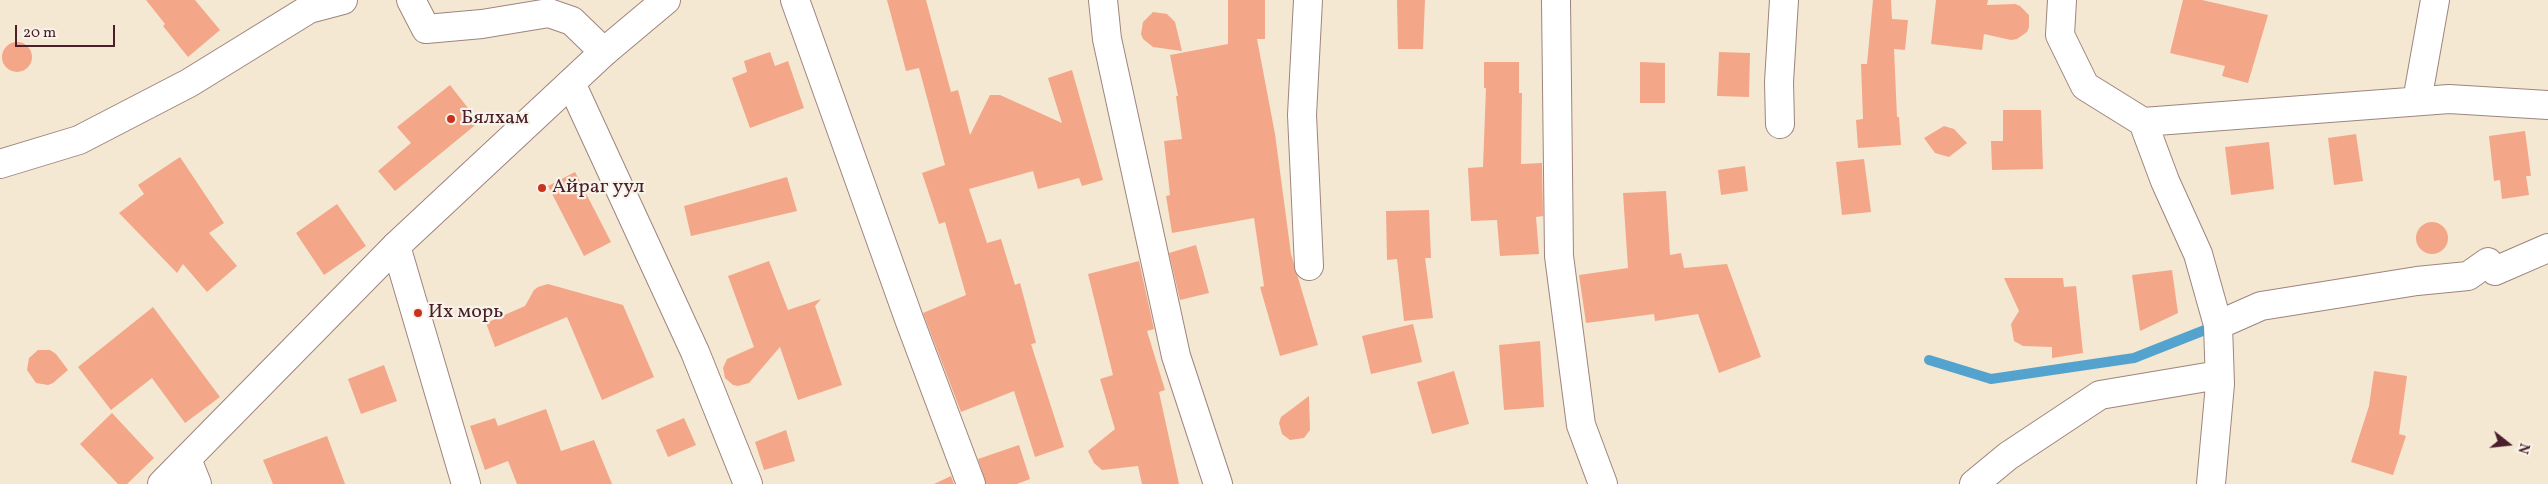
<!DOCTYPE html>
<meta charset="utf-8">
<style>
body{margin:0}
#map{position:relative;width:2548px;height:484px;overflow:hidden;background:#f4e8d2;font-family:Vollkorn,serif}
canvas{display:block}
.north{position:absolute;left:2483px;top:419px;width:50px;height:50px;-webkit-text-stroke:4px #f7f3e8;paint-order:stroke;rotate:106deg;font-size:14px;font-weight:700;line-height:20px;text-align:center;color:#4a1f2b}
.north::after{content:'';display:block;margin:auto;width:18px;height:22px;background:#4a1f2b;clip-path:polygon(50% 0,100% 100%,50% 72%,0 100%)}
.scale{position:absolute;left:15px;top:25px;width:100px;height:22px;box-sizing:border-box;border:2px solid #4a1f2b;border-top:0;padding-left:6px;font-size:15px;line-height:18px;white-space:nowrap;color:#4a1f2b;-webkit-text-stroke:4px #f7f3e8;paint-order:stroke}
</style>
<div id="map">
<canvas width="2548" height="484"></canvas>
<div class="north">N</div>
<div class="scale">20 m</div>
</div>
<script>
const ctx = document.querySelector('canvas').getContext('2d');
ctx.lineJoin = 'round';
const poly = rows => new Path2D(rows.map(r => 'M' + r).join(''));
function trace(path, color, width, dash) { ctx.strokeStyle = color; ctx.lineWidth = width; ctx.lineCap = dash ? 'butt' : 'round'; ctx.setLineDash(dash || []); ctx.stroke(path); }
function fillPath(path, color) { ctx.fillStyle = color; ctx.fill(path, 'evenodd'); }
function write(font, color, halo, rows, align = 'center') {
  ctx.font = font + ' Vollkorn,serif'; ctx.lineWidth = 4.5; ctx.setLineDash([]); ctx.textBaseline = 'middle'; ctx.strokeStyle = halo; ctx.fillStyle = color; for (const [text, x, y, turn = 0] of rows) {
    ctx.save(); ctx.translate(x, y); ctx.rotate((+turn || 0) * Math.PI / 180); ctx.textAlign = isNaN(turn) ? turn : align; if (halo) ctx.strokeText(text, 0, 0); ctx.fillText(text, 0, 0); ctx.restore();
  }
}
trace(poly([
 [1929,360,1991,379,2134,358,2215,326]
]), '#54a3ce', 10);
fillPath(poly([
 [146,0,195,0,220,30,188,57,163,26,165,24],
 [887,0,926,0,951,92,958,90,970,135,990,95,1000,95,1062,123,1048,78,1072,70,1103,180,1082,186,1079,178,1038,189,1033,171,969,189,987,243,1001,239,1015,285,1020,283,1036,343,1031,344,1064,447,1035,457,1014,391,961,412,923,313,966,295,945,222,939,224,922,173,945,165,919,68,906,71],
 [1228,0,1265,0,1265,39,1257,39,1275,134,1291,254,1318,345,1280,356,1260,287,1264,286,1254,218,1172,233,1166,196,1170,195,1164,141,1182,139,1176,96,1178,96,1170,55,1228,44],
 [1397,0,1425,0,1423,49,1398,49],
 [1873,0,1891,0,1892,19,1908,20,1905,50,1894,49,1897,117,1899,117,1901,145,1858,148,1856,120,1863,119,1861,64,1867,64],
 [1936,0,1988,0,1987,5,2015,4,2020,6,2029,15,2029,27,2027,32,2017,39,2011,40,1984,34,1982,50,1931,44],
 [2183,0,2202,0,2268,15,2248,83,2222,76,2225,66,2170,53],
 [1153,12,1167,14,1175,22,1182,51,1153,47,1143,39,1141,34,1143,22],
 '2 57a15 15 0 1 1 30 0a15 15 0 1 1-30 0Z',
 [770,52,775,66,788,61,804,108,750,128,732,78,747,72,744,61],
 [1719,52,1750,53,1749,97,1717,96],
 [1484,62,1519,62,1519,93,1522,93,1521,164,1542,163,1543,216,1536,217,1539,254,1500,256,1497,220,1471,221,1468,168,1483,167,1486,88,1484,88],
 [1640,62,1665,63,1665,103,1640,103],
 [450,85,479,122,395,191,378,171,411,143,397,127],
 [2003,110,2041,110,2043,169,1992,170,1991,141,2003,141],
 [1944,126,1954,129,1967,143,1949,157,1935,153,1924,138],
 [2525,131,2531,176,2526,176,2529,195,2502,199,2500,180,2494,181,2489,136],
 [2356,134,2363,181,2334,185,2328,138],
 [2269,142,2274,189,2231,195,2225,147],
 [180,157,224,223,209,233,237,266,207,292,183,264,177,273,119,213,144,194,138,185],
 [1864,159,1871,212,1842,215,1836,162],
 [1745,166,1748,191,1721,195,1718,170],
 [575,172,611,242,584,256,548,186],
 [787,177,797,211,691,236,684,206],
 [1666,191,1670,255,1681,253,1684,268,1727,264,1761,357,1719,373,1698,314,1655,321,1654,314,1586,323,1579,275,1628,268,1623,193],
 [337,204,366,246,324,275,296,233],
 [1429,210,1431,258,1425,258,1433,318,1404,321,1397,259,1387,260,1386,211],
 '2416 238a16 16 0 1 1 32 0a16 16 0 1 1-32 0Z',
 [1196,245,1209,293,1180,300,1169,253],
 [769,261,788,310,821,299,815,306,842,385,798,400,780,347,749,383,738,386,733,385,725,378,723,368,727,359,754,347,728,276],
 [1139,261,1154,329,1147,331,1165,390,1159,392,1179,484,1142,484,1138,466,1102,470,1094,463,1088,451,1115,429,1100,379,1113,375,1088,274],
 [2172,270,2178,313,2140,331,2132,275],
 [2004,278,2063,278,2064,287,2076,286,2083,353,2052,358,2052,347,2023,346,2014,341,2011,324,2019,311],
 [548,284,623,305,654,377,602,400,567,317,495,347,486,323,525,306,534,290,538,287],
 [153,307,220,397,185,423,152,378,111,410,78,367],
 [1413,324,1422,362,1371,374,1362,336],
 [1540,341,1544,407,1504,410,1499,345],
 [38,350,50,350,56,354,68,370,53,383,48,385,36,383,27,370,29,358],
 [384,365,397,401,361,414,348,379],
 [1454,371,1469,424,1432,434,1417,382],
 [2374,371,2407,376,2399,434,2406,436,2393,475,2351,462,2369,406],
 [1309,396,1310,430,1304,438,1290,440,1282,434,1279,423,1281,417],
 [546,409,561,451,594,440,612,484,517,484,508,461,485,470,470,426,495,418,498,426],
 [112,413,154,458,127,484,118,484,80,444],
 [684,418,696,445,668,457,656,430],
 [786,430,795,461,764,470,755,442],
 [327,436,345,484,273,484,263,460],
 [1019,445,1030,479,1017,484,986,484,978,459],
 [951,476,954,484,934,484]
]), '#f4a689');
const street = poly([
 [411,0,426,29,482,24,549,13,572,21,604,52],
 [795,0,909,319,971,484],
 [1103,0,1107,39,1176,356,1218,484],
 [1308,0,1302,115,1309,266],
 [1556,0,1559,256,1581,425,1603,484],
 [2062,0,2060,35,2085,86,2143,122,2449,99,2548,105],
 [571,83,695,352,748,484],
 [2417,101,2435,0],
 [2143,122,2165,181,2198,254,2218,325,2220,384,2211,484],
 [1780,124,1779,82,1784,0],
 [0,164,79,140,189,83,309,9,343,0],
 [396,246,466,484],
 [2218,325,2261,306,2417,281,2468,276,2488,262,2495,271,2548,248],
 [187,459,197,484],
 [1974,484,2008,456,2100,395,2219,375]
]);
const secondary = poly([
 [162,484,396,246,604,52,666,0]
]);
trace(street, '#9f847e', 30);
trace(secondary, '#9f847e', 30);
trace(street, '#fff', 28);
trace(secondary, '#fff', 28);
for (const [x, y, r, color] of [
 [451,119,5,"#c8321e"],
 [542,188,5,"#c8321e"],
 [418,313,5,"#c8321e"]
]) { const dot = new Path2D(); dot.arc(x, y, r, 0, 2 * Math.PI); ctx.fillStyle = color; ctx.fill(dot); trace(dot, '#f7f3e8', 2); }
write('20px', '#4a1f2b', '#f7f3e8', [
 ["Бялхам",461,119],
 ["Айраг уул",552,188],
 ["Их морь",428,313]
], 'left');
</script>
